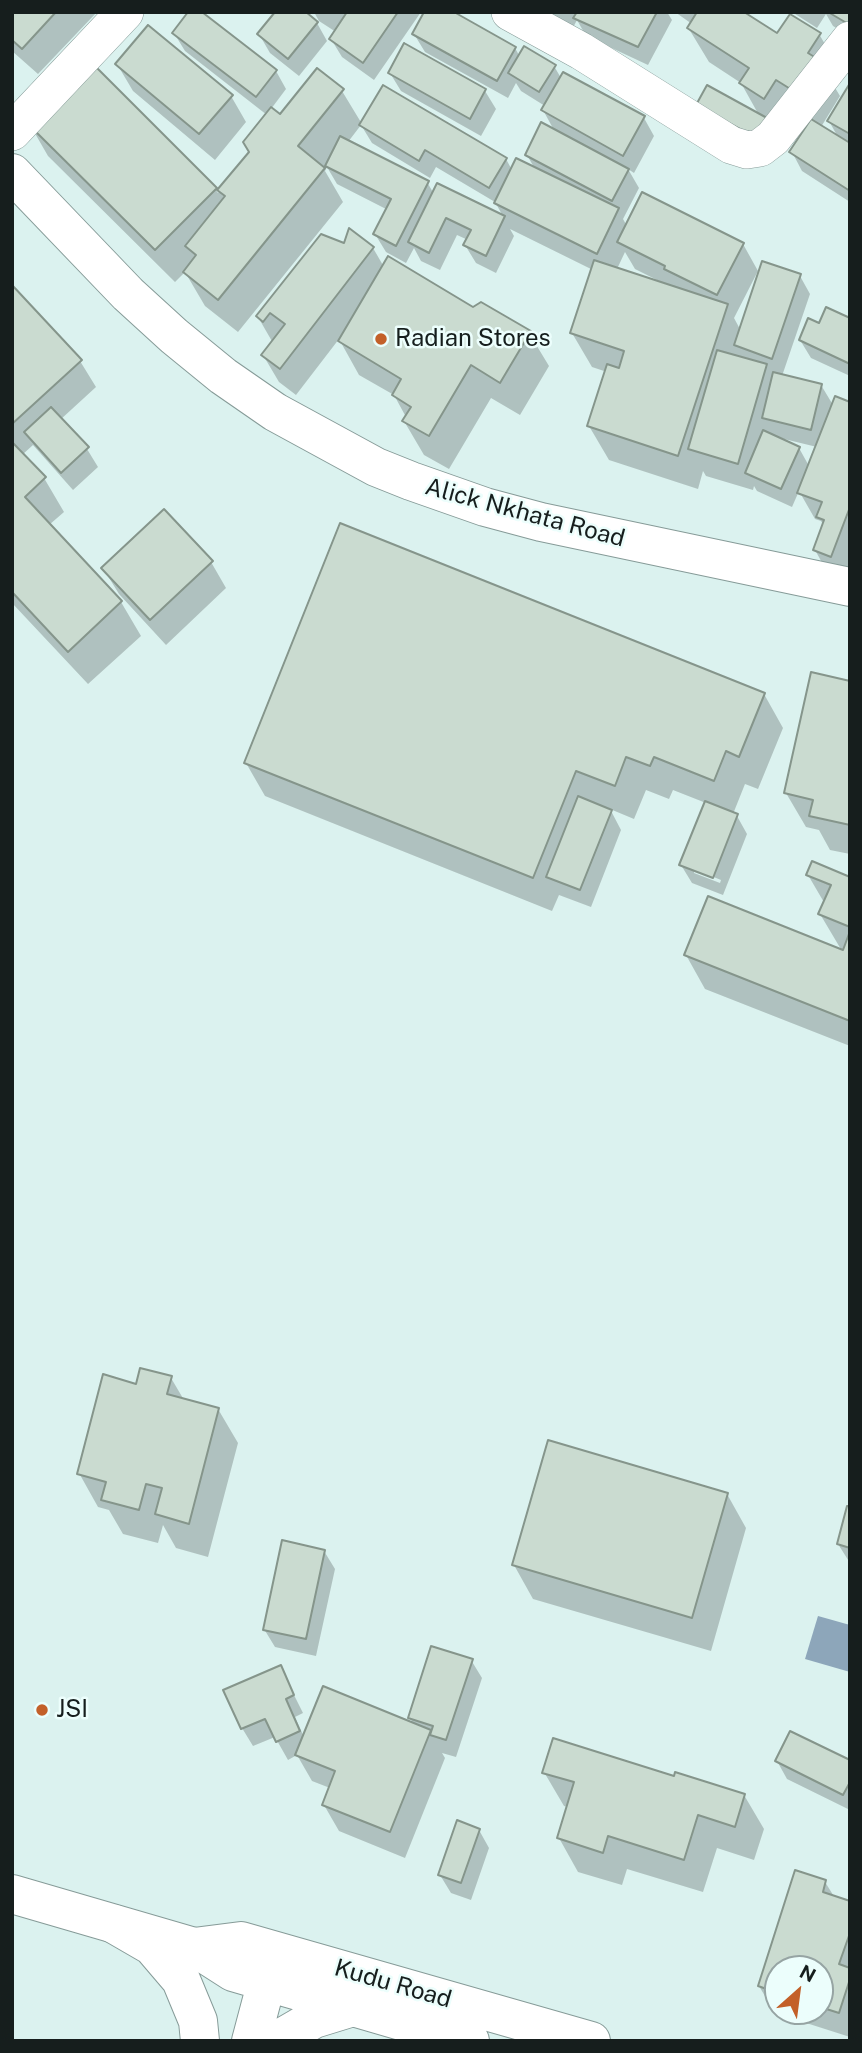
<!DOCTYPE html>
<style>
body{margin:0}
#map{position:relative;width:862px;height:2053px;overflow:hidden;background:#dbf2ef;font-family:"Public Sans",sans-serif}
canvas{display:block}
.frame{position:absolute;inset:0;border:14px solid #161e1d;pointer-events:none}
.north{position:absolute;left:764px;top:1955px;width:70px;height:70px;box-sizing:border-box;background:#ecfefc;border:2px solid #96a4a3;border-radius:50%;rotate:28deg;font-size:19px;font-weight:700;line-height:28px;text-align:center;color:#161e1d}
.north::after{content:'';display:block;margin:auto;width:24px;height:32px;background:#c36029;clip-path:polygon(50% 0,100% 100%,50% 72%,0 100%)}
</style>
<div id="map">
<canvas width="862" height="2053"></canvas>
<div class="frame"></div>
<div class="north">N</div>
</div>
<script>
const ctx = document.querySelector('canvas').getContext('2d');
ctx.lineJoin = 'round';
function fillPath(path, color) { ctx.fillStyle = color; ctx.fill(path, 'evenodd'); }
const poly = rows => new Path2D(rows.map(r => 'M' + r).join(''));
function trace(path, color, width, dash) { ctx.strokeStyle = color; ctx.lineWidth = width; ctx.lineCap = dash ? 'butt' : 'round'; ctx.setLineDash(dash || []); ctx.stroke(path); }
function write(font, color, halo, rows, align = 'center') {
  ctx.font = font + ' "Public Sans",sans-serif'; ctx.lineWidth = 5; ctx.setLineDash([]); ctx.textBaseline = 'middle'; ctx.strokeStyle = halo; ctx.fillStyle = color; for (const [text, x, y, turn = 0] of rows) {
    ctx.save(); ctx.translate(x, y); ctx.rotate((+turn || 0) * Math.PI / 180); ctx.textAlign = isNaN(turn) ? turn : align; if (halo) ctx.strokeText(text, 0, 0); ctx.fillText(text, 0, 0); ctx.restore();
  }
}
fillPath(poly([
 [818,1616,850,1625,850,1672,805,1659]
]), '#8da6ba');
fillPath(poly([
 [12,12,97,12,38,74,12,51],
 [314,12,421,12,374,80,342,57,331,39,336,32,319,21],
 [520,12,667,12,672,20,648,65,586,36,577,20,568,37],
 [675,12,741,12,778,35,819,34,839,68,831,81,840,96,821,127,839,139,829,121,850,86,850,202,802,171,792,152,811,123,795,113,784,131,760,117,741,83,709,62,689,29,692,24],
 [792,12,850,12,850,36,833,26,826,14,817,28],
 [317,23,327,41,299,76,270,53,259,34],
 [174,33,276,71,286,89,271,109,281,117,342,91,362,124,506,159,512,170,535,169,527,155,555,132,543,110,545,106,521,91,516,83,508,98,425,52,414,34,515,48,520,57,554,66,561,78,644,118,654,136,634,173,628,169,639,188,623,219,627,226,743,244,758,271,734,318,741,331,800,276,810,294,782,376,821,385,833,405,850,404,850,572,830,577,815,550,824,526,821,521,815,519,799,491,792,507,757,491,754,486,753,490,706,476,703,471,698,489,609,460,589,426,607,372,592,367,572,333,593,270,510,229,514,236,496,273,476,263,465,245,468,240,457,235,440,270,421,261,414,248,406,263,386,252,375,234,388,210,337,184,327,167,325,171,343,202,238,332,205,306,185,272,175,282,48,156,29,123,215,189,218,193,251,152,267,115,185,51],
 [361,125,372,143,430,178,436,167,495,202,504,218,438,186,434,194,427,182,348,142],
 [625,252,635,269,661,282,660,284,617,269],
 [780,438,817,447,809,466,799,448,779,440],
 [405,46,485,91,496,109,481,136,401,91,390,73],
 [117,64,231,96,246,122,215,160,133,91],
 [345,245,373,248,384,267,529,333,549,366,520,415,491,398,449,469,424,455,404,421,406,417,394,395,359,375,339,339,296,395,279,382,263,355,273,343,258,317],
 [12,288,80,361,96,387,60,420,87,449,98,467,73,490,33,445,22,455,44,478,64,512,49,525,121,602,141,636,88,684,12,603],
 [850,320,850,376,811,358,800,340,820,325],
 [211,562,226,588,166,645,119,594,103,568],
 [850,683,850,854,830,850,819,830,806,827,786,793],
 [764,694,783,728,758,789,745,784,733,814,737,816,747,834,723,895,692,883,681,865,706,803,673,790,669,799,646,790,634,819,610,809,621,830,591,907,559,895,552,911,265,796,246,763],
 [694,869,721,880,720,883,694,873],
 [808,875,850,878,850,1046,705,989,686,955,842,951,820,914,825,904],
 [171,1378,184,1400,218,1409,238,1443,208,1557,176,1548,163,1525,158,1543,123,1534,109,1510,98,1507,79,1473,138,1386],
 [727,1494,746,1528,711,1651,533,1599,514,1565],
 [850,1508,850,1563,838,1544],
 [324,1551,335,1569,316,1656,275,1647,264,1629],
 [471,1660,482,1678,456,1757,442,1753,445,1758,405,1858,339,1831,324,1805,330,1788,312,1781,297,1755,288,1760,275,1737,253,1746,242,1728,280,1667,303,1713,295,1717,304,1737,414,1725,410,1718],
 [777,1761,850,1762,850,1810,787,1779],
 [544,1772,675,1779,744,1795,764,1829,754,1860,717,1848,703,1892,627,1869,622,1885,578,1872,559,1838,568,1807,564,1806],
 [479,1830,489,1848,471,1900,451,1893,440,1875],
 [825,1882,835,1898,850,1903,850,2037,775,2013,759,1986],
 [778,1969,820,1969,820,2011,778,2011]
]), '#0003');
const building = poly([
 [12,12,56,12,22,49,12,40,12,12],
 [188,12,202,12,277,70,256,97,172,33,188,12],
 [275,12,306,12,318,22,288,59,257,34,275,12],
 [347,12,398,12,363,63,329,39,347,12],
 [424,12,454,12,516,47,497,81,412,34,424,12],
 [577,12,657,12,638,47,573,18,577,12],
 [697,12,744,12,777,33,790,14,821,33,808,53,821,61,800,95,776,80,764,99,739,83,749,68,687,28,697,12],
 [828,12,850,12,850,25,828,12],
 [148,25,233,95,199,134,115,64,148,25],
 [404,43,486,89,470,119,388,73,404,43],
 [524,46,556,65,539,92,508,73,524,46],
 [89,60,217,188,155,250,27,123,89,60],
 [317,68,344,89,298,146,325,168,218,300,183,272,196,255,185,246,225,196,217,190,249,152,243,142,271,107,280,114,317,68],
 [563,72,645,116,623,156,541,110,563,72],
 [850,83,850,134,827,121,850,83],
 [383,85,507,158,489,188,425,150,419,161,359,125,383,85],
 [707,85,778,124,758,139,696,105,707,85],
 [811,119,850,143,850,191,789,152,811,119],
 [541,122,629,169,612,201,525,155,541,122],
 [340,136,429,181,396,246,373,234,391,199,325,166,340,136],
 [516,158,619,208,597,254,494,203,516,158],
 [437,183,505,216,486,256,463,245,471,230,446,218,429,253,408,242,437,183],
 [642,192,744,243,717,295,664,269,665,266,617,242,642,192],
 [349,228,374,247,280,369,261,355,285,324,270,313,263,322,256,316,321,234,344,243,349,228],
 [388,256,473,307,481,302,531,331,500,383,471,365,429,436,402,421,411,407,392,395,401,379,338,341,388,256],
 [594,260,728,304,678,456,587,426,607,364,619,368,624,351,570,333,594,260],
 [762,261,801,274,772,359,734,345,762,261],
 [12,285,82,360,12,424,12,285],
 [826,307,850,318,850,364,799,340,808,318,819,323,826,307],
 [717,350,767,364,738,464,688,449,717,350],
 [773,372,822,384,811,430,762,418,773,372],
 [835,396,850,402,850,507,831,557,813,550,824,520,816,517,822,502,797,493,835,396],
 [51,407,89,447,61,473,24,432,51,407],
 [763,430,800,447,781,489,745,473,763,430],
 [12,442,46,477,25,497,122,601,68,652,12,592,12,442],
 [164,509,213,561,150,620,101,568,164,509],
 [340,523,765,693,739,757,726,751,714,781,654,757,650,766,626,757,615,786,576,771,533,878,244,763,340,523],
 [811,672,850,681,850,825,809,816,813,800,784,793,811,672],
 [578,796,612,810,580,890,546,877,578,796],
 [705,801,738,814,713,878,679,865,705,801],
 [812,861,850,877,850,927,818,914,831,885,806,875,812,861],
 [708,896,843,950,850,931,850,1021,684,955,708,896],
 [140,1368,172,1376,167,1394,219,1408,189,1524,155,1514,162,1488,146,1484,139,1510,101,1500,106,1482,77,1474,103,1374,136,1384,140,1368],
 [548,1440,728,1493,692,1618,512,1565,548,1440],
 [847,1506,850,1506,850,1548,837,1544,847,1506],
 [282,1540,325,1550,306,1639,263,1630,282,1540],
 [431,1646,473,1659,446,1740,430,1735,433,1726,408,1718,431,1646],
 [281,1665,294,1695,286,1699,300,1731,276,1742,265,1719,241,1729,223,1690,281,1665],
 [323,1686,431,1730,390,1832,322,1805,335,1771,295,1755,323,1686],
 [790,1731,850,1760,850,1782,843,1795,775,1761,790,1731],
 [553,1738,674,1776,675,1772,745,1794,735,1827,698,1815,684,1860,608,1836,603,1853,557,1838,574,1782,542,1773,553,1738],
 [457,1820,480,1829,461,1883,438,1875,457,1820],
 [795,1870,826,1880,823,1892,850,1901,850,1933,839,1964,850,1968,850,1979,839,2013,820,2007,820,1969,778,1969,778,1993,758,1986,795,1870]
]);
fillPath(building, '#cadbd0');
trace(building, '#85958b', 2);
const minor = poly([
 [510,12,581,51,731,145,747,150,760,148,773,138,850,40],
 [12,132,125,12]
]);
const tertiary = poly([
 [12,1894,194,1947]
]);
const secondary = poly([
 [12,173,128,294,174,336,223,376,275,412,376,467,411,481,485,507,541,522,850,587],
 [114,1924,152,1946,181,1980,198,2021,200,2041],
 [194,1947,241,1941,591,2041],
 [194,1947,233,1972,470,2041],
 [251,2041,273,1958],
 [276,2041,314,2019,353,2007]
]);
trace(minor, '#869b98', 38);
trace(tertiary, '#869b98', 40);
trace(secondary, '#869b98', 40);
trace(minor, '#fff', 37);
trace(tertiary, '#fff', 38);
trace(secondary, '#fff', 38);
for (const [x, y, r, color] of [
 [381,339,7,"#c36029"],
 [42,1710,7,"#c36029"]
]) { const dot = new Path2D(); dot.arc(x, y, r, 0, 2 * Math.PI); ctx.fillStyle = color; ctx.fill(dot); trace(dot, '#ecfefc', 2.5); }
write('24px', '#161e1d', '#ecfefc', [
 ["Radian Stores",395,339],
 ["JSI",56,1710]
], 'left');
write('24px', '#161e1d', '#ecfefc', [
 ["Alick Nkhata Road",525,513,15],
 ["Kudu Road",393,1984,16]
]);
</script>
